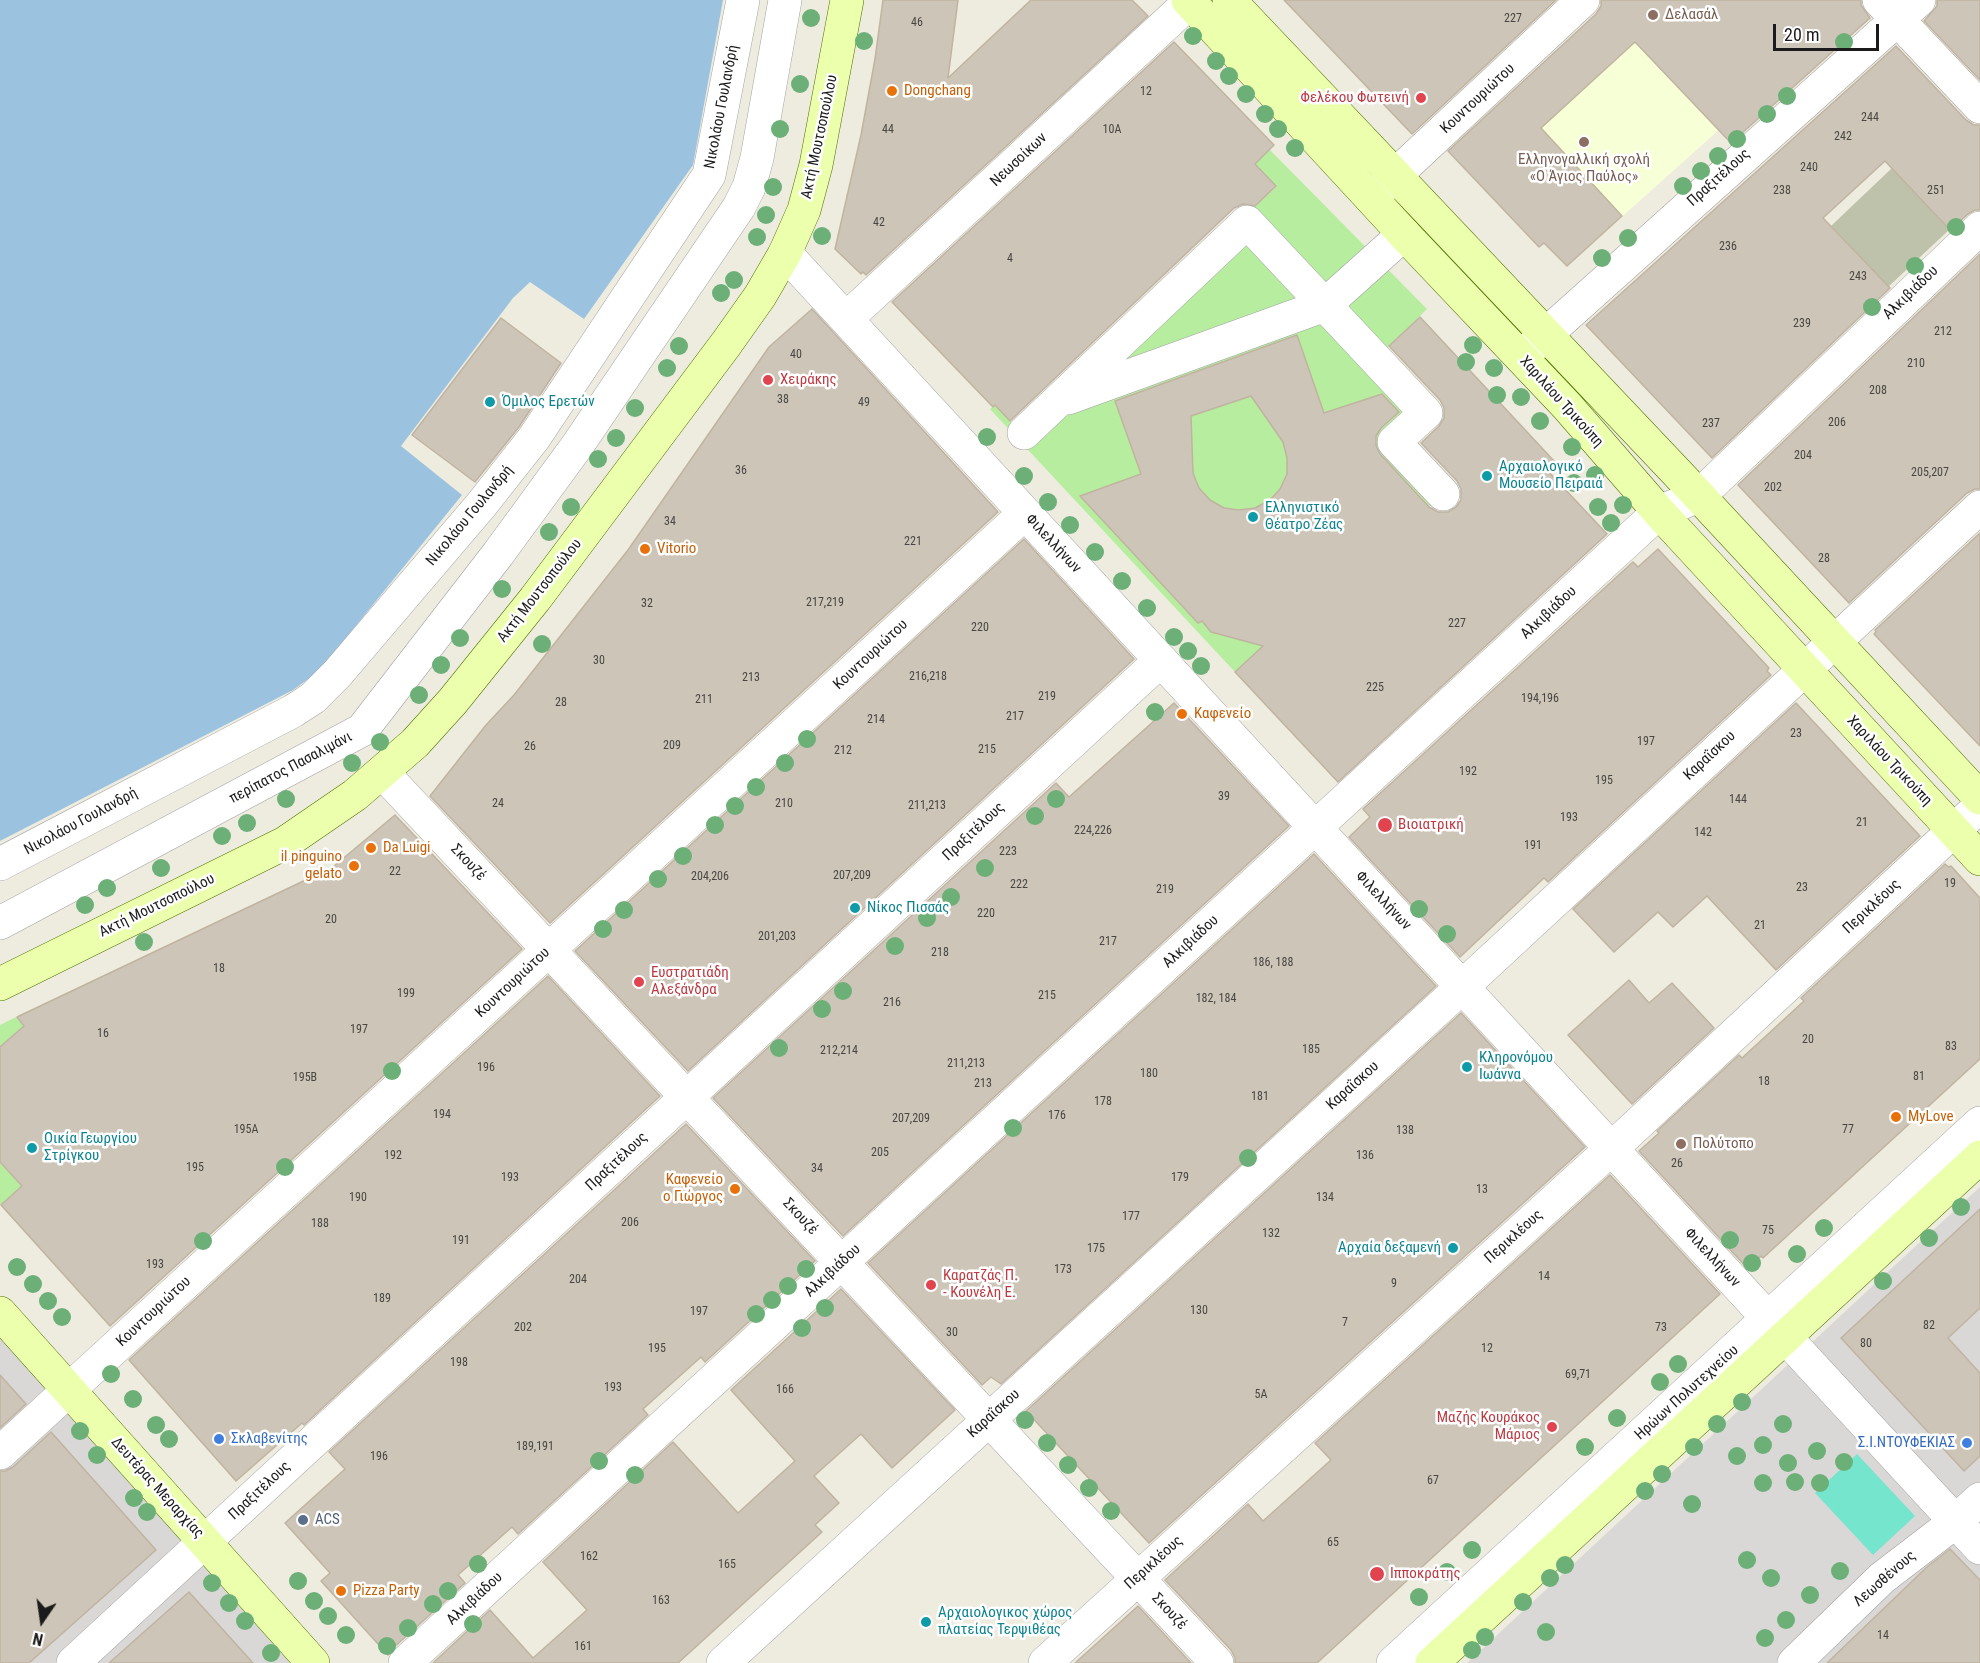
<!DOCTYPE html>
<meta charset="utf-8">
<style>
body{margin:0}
#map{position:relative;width:1980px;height:1663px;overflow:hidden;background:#eeebdf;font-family:"Roboto Condensed",sans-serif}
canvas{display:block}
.north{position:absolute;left:12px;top:1591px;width:60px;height:60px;-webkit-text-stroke:4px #fff;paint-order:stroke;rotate:193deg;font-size:16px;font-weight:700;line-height:24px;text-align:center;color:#1b1b1b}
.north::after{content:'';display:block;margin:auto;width:21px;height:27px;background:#1b1b1b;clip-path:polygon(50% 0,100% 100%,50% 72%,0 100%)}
.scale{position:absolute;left:1773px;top:24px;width:106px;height:27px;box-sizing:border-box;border:3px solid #1b1b1b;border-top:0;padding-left:8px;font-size:18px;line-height:21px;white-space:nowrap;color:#1b1b1b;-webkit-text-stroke:4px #fff;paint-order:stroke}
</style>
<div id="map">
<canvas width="1980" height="1663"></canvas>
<div class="north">N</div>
<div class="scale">20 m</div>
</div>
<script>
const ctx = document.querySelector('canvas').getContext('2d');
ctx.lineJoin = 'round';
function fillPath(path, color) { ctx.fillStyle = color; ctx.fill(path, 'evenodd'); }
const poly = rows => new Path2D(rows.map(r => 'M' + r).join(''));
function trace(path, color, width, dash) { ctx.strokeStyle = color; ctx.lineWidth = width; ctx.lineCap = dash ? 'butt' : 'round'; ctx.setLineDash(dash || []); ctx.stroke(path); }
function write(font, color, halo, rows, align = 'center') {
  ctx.font = font + ' "Roboto Condensed",sans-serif'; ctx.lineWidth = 5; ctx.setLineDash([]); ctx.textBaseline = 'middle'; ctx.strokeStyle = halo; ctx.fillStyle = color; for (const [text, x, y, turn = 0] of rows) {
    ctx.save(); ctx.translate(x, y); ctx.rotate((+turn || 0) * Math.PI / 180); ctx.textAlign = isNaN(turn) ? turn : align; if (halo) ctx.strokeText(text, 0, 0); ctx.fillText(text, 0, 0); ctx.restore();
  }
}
fillPath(poly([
 [1980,1187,1980,1663,1467,1663,1893,1267],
 [0,1336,64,1406,290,1663,0,1663]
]), '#d9d8d7');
fillPath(poly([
 [1612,0,1759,94,1567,266,1544,243,1539,247,1451,154]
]), '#f7ffd6');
fillPath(poly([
 [1892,168,1950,229,1888,287,1831,226]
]), '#bec2aa');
fillPath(poly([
 [1269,149,1427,309,1380,355,1434,414,1404,443,1447,490,1361,570,1304,608,1235,672,990,409,995,405,1016,427,1276,187,1255,163],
 [16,1017,24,1026,0,1084,0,1025],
 [0,1162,22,1186,1,1205,0,1204]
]), '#b7ed9f');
fillPath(poly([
 [1857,1454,1915,1516,1873,1555,1815,1493]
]), '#75e5ce');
fillPath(poly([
 [0,0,723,0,693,165,584,319,530,282,513,298,401,446,462,495,324,665,311,677,293,690,0,841]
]), '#9bc3e0');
const building = poly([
 [883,0,958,0,948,78,1031,0,1132,0,1148,16,866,275,863,272,861,274,835,249,861,135,875,59,883,0],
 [1284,0,1556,0,1412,134,1284,0],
 [1601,0,1861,0,1861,5,1870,18,1731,143,1635,42,1541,128,1622,216,1567,266,1544,243,1539,247,1448,151,1596,14,1601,6,1601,0],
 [1937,0,1980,0,1980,80,1924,21,1937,6,1937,0],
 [1174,42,1274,145,1255,164,1276,186,1255,206,1243,204,1234,208,1010,421,995,405,993,407,892,302,1174,42],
 [1896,46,1966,120,1974,125,1980,125,1980,210,1975,210,1968,214,1950,230,1885,161,1823,218,1890,288,1712,458,1586,325,1896,46],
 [1980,254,1980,489,1975,489,1967,493,1849,603,1738,485,1980,254],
 [812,309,998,512,550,923,430,796,486,725,514,695,628,550,769,347,812,309],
 [1420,317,1555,462,1547,470,1607,534,1338,782,1235,672,1263,646,1211,632,1202,621,1198,623,1080,496,1141,474,1115,401,1297,335,1324,413,1382,394,1399,412,1381,428,1376,436,1376,446,1380,454,1429,507,1438,512,1448,512,1456,507,1461,500,1461,489,1457,481,1421,443,1439,426,1444,418,1444,408,1440,400,1389,346,1420,317],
 [1251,396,1283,442,1287,458,1287,474,1280,489,1270,500,1255,508,1239,510,1224,508,1210,500,1199,488,1193,473,1191,416,1251,396],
 [501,318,561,363,519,427,475,482,412,435,501,318],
 [1980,533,1980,746,1874,634,1876,632,1875,630,1980,533],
 [1024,539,1134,659,688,1071,575,951,1024,539],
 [1658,549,1769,668,1767,671,1771,675,1548,882,1544,878,1460,957,1349,837,1370,817,1363,809,1633,562,1638,567,1658,549],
 [1174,703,1289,826,843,1236,713,1098,1056,783,1069,797,1174,703],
 [1796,703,1920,836,1776,970,1707,896,1673,927,1658,912,1614,952,1573,909,1796,703],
 [395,815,522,949,110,1326,1,1205,22,1186,0,1162,0,1047,24,1026,17,1017,333,867,395,815],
 [1314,854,1436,986,1001,1384,991,1377,982,1385,868,1263,1314,854],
 [1945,864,1949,867,1951,866,1980,898,1980,1059,1763,1258,1761,1256,1748,1269,1639,1151,1659,1133,1657,1131,1739,1055,1742,1058,1804,1001,1801,998,1945,864],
 [548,976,660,1096,304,1425,302,1423,236,1481,129,1360,548,976],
 [1629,980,1649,1003,1672,983,1714,1028,1632,1104,1568,1035,1629,980],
 [1461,1013,1585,1147,1149,1543,1026,1411,1461,1013],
 [686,1124,815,1261,705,1362,701,1357,643,1409,648,1415,518,1534,512,1527,458,1575,465,1583,392,1649,388,1655,321,1581,330,1573,285,1523,345,1469,329,1452,686,1124],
 [1610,1175,1720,1294,1317,1663,1235,1663,1235,1658,1231,1650,1165,1580,1248,1504,1263,1521,1331,1460,1315,1443,1610,1175],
 [1980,1209,1980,1308,1948,1338,1980,1373,1980,1456,1964,1471,1841,1338,1980,1209],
 [841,1289,955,1410,892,1468,861,1434,814,1476,839,1503,815,1525,822,1532,678,1663,433,1663,490,1610,533,1658,587,1610,543,1562,673,1442,738,1513,774,1480,795,1461,731,1390,841,1289],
 [0,1375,26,1404,0,1428,0,1375],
 [51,1432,156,1550,29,1663,0,1663,0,1471,5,1471,13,1467,51,1432],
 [1950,1549,1980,1580,1980,1663,1827,1663,1927,1567,1950,1549],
 [189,1592,253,1663,109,1663,189,1592],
 [1138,1606,1191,1663,1075,1663,1138,1606]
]);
fillPath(building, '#cdc5b8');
trace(building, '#c0b4a0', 1.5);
const street = poly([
 [1879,0,1980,107],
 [1374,195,1583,0],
 [785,253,1980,1548],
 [846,319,1192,0],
 [1524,354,1919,0],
 [1068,398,1325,305,1404,234],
 [1024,433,1247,222,1426,413,1394,442,1443,494],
 [382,772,1217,1663],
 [0,864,293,711,313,698,337,674,482,504,534,438,709,175,743,0],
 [0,923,362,730,498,554,577,446,739,207,749,187,757,158,785,0],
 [0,1453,1025,513],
 [73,1663,1161,660],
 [405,1663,1659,512,1699,496,1980,228],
 [723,1663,1462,987,1980,507],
 [1045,1663,1611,1149,1980,806],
 [1393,1663,1980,1123],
 [1794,1663,1882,1578,1955,1522,1980,1499]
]);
const secondary = poly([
 [1188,0,1404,234,1567,406,1659,512,1980,859],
 [1229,0,1699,496,1980,798],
 [0,984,285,843,355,795,415,743,453,701,535,599,726,344,760,296,785,253,804,210,816,165,847,0],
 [0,1313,313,1663],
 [1432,1663,1980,1157]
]);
trace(street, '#a2a2a2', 34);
trace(secondary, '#517300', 34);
trace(street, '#fff', 33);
trace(secondary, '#ebffac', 33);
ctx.fillStyle = '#6cb078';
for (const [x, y] of [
 [811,18],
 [1193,36],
 [864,41],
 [1844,42],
 [1216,61],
 [1229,76],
 [800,84],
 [1246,94],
 [1787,96],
 [1265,114],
 [1767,114],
 [780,129],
 [1278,129],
 [1737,139],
 [1295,148],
 [1718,156],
 [1701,171],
 [1683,186],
 [773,187],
 [766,215],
 [1956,227],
 [822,236],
 [757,237],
 [1628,238],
 [1602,258],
 [1915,266],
 [734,280],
 [721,293],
 [1872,307],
 [1473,345],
 [679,346],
 [1466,362],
 [667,368],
 [1494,368],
 [1497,395],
 [1521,397],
 [635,408],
 [1540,421],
 [987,437],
 [616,438],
 [1572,447],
 [598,459],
 [1595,475],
 [1024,476],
 [1574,483],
 [1048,502],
 [1623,505],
 [571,507],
 [1598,507],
 [1611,523],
 [1070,525],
 [549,532],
 [1095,552],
 [1122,581],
 [502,589],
 [1147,608],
 [1174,637],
 [460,638],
 [542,644],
 [1188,651],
 [441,665],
 [1201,666],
 [419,695],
 [1155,712],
 [807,739],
 [380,742],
 [352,763],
 [785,763],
 [756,787],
 [286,799],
 [1056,799],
 [735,806],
 [1035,816],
 [247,823],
 [715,825],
 [222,836],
 [683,856],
 [161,868],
 [985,868],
 [658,879],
 [107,888],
 [951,897],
 [85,905],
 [1419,909],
 [624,910],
 [927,918],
 [603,929],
 [1447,934],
 [144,942],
 [895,946],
 [843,991],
 [822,1009],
 [779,1048],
 [392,1071],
 [1013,1128],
 [1248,1158],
 [285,1167],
 [1961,1207],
 [1824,1228],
 [1929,1238],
 [1730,1240],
 [203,1241],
 [1797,1254],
 [1752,1263],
 [17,1267],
 [806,1269],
 [1883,1281],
 [33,1284],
 [788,1286],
 [772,1300],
 [48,1301],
 [825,1308],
 [756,1314],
 [62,1317],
 [802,1328],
 [1678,1364],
 [111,1374],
 [1660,1382],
 [133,1399],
 [1742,1402],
 [1617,1418],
 [1025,1420],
 [1717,1424],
 [1783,1424],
 [156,1425],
 [80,1431],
 [169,1439],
 [1047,1443],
 [1763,1445],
 [1585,1447],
 [1694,1447],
 [1817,1451],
 [97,1455],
 [1737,1456],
 [599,1461],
 [1844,1462],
 [1788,1463],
 [1068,1465],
 [1662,1474],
 [635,1475],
 [1795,1482],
 [1763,1483],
 [1820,1483],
 [1089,1488],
 [1645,1491],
 [134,1498],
 [1692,1504],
 [1111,1511],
 [147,1512],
 [1472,1550],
 [1747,1560],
 [478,1564],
 [1565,1565],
 [1840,1571],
 [1447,1572],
 [1550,1578],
 [1771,1578],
 [298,1581],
 [212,1583],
 [448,1591],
 [1810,1595],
 [1419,1597],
 [314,1601],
 [1523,1602],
 [229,1603],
 [433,1604],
 [328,1616],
 [1786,1620],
 [245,1621],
 [473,1624],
 [408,1628],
 [1546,1632],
 [346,1635],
 [1485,1637],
 [1765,1638],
 [387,1646],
 [1472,1650],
 [271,1653]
]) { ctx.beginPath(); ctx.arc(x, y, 9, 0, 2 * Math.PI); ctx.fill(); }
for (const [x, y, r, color] of [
 [1653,15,6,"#8d6e63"],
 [892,91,6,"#e8710a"],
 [1421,98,6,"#e0444e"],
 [1584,142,6,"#8d6e63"],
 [768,380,6,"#e0444e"],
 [490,402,6,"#0f9aa8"],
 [1487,476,6,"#0f9aa8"],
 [1253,517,6,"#0f9aa8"],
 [645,549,6,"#e8710a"],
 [1182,714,6,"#e8710a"],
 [1385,825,8,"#e0444e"],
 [371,848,6,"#e8710a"],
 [354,866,6,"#e8710a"],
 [855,908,6,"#0f9aa8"],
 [639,982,6,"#e0444e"],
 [1467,1067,6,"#0f9aa8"],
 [1896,1117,6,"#e8710a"],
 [1681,1144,6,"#8d6e63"],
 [32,1148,6,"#0f9aa8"],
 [735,1189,6,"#e8710a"],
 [1453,1248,6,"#0f9aa8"],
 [931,1285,6,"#e0444e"],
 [1552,1427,6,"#e0444e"],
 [219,1439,6,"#3f7fe0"],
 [1967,1443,6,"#3f7fe0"],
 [303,1520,6,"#5c6f8a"],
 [1377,1574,8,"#e0444e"],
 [341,1591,6,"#e8710a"],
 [926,1622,6,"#0f9aa8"]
]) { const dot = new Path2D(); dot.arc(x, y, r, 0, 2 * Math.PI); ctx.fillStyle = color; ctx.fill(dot); trace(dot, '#fff', 2); }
write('12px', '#484642', null, [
 ["227",1513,19],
 ["46",917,23],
 ["12",1146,92],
 ["244",1870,118],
 ["44",888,130],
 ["10Α",1112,130],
 ["242",1843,137],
 ["240",1809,168],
 ["238",1782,191],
 ["251",1936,191],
 ["42",879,223],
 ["236",1728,247],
 ["4",1010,259],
 ["243",1858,277],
 ["239",1802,324],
 ["212",1943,332],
 ["40",796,355],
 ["210",1916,364],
 ["208",1878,391],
 ["38",783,400],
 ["49",864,403],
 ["206",1837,423],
 ["237",1711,424],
 ["204",1803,456],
 ["36",741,471],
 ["205,207",1930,473],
 ["202",1773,488],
 ["34",670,522],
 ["221",913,542],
 ["28",1824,559],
 ["217,219",825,603],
 ["32",647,604],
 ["227",1457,624],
 ["220",980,628],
 ["30",599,661],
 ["216,218",928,677],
 ["213",751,678],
 ["225",1375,688],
 ["219",1047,697],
 ["194,196",1540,699],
 ["211",704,700],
 ["28",561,703],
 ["217",1015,717],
 ["214",876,720],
 ["23",1796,734],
 ["197",1646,742],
 ["209",672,746],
 ["26",530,747],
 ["215",987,750],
 ["212",843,751],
 ["192",1468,772],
 ["195",1604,781],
 ["39",1224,797],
 ["144",1738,800],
 ["24",498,804],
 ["210",784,804],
 ["211,213",927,806],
 ["193",1569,818],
 ["21",1862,823],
 ["224,226",1093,831],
 ["142",1703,833],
 ["191",1533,846],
 ["223",1008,852],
 ["22",395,872],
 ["207,209",852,876],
 ["204,206",710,877],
 ["19",1950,884],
 ["222",1019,885],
 ["23",1802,888],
 ["219",1165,890],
 ["220",986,914],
 ["20",331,920],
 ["21",1760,926],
 ["201,203",777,937],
 ["217",1108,942],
 ["218",940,953],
 ["186, 188",1273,963],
 ["18",219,969],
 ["199",406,994],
 ["215",1047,996],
 ["182, 184",1216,999],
 ["216",892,1003],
 ["197",359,1030],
 ["16",103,1034],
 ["20",1808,1040],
 ["83",1951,1047],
 ["185",1311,1050],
 ["212,214",839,1051],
 ["211,213",966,1064],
 ["196",486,1068],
 ["180",1149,1074],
 ["81",1919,1077],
 ["195B",305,1078],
 ["18",1764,1082],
 ["213",983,1084],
 ["181",1260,1097],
 ["178",1103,1102],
 ["194",442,1115],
 ["176",1057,1116],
 ["207,209",911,1119],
 ["195A",246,1130],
 ["77",1848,1130],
 ["138",1405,1131],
 ["205",880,1153],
 ["192",393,1156],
 ["136",1365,1156],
 ["26",1677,1164],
 ["195",195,1168],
 ["34",817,1169],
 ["193",510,1178],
 ["179",1180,1178],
 ["13",1482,1190],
 ["190",358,1198],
 ["134",1325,1198],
 ["177",1131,1217],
 ["206",630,1223],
 ["188",320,1224],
 ["75",1768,1231],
 ["132",1271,1234],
 ["191",461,1241],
 ["175",1096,1249],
 ["193",155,1265],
 ["173",1063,1270],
 ["14",1544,1277],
 ["204",578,1280],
 ["9",1394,1284],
 ["189",382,1299],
 ["130",1199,1311],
 ["197",699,1312],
 ["7",1345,1323],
 ["82",1929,1326],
 ["202",523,1328],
 ["73",1661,1328],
 ["30",952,1333],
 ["80",1866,1344],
 ["195",657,1349],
 ["12",1487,1349],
 ["198",459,1363],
 ["69,71",1578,1375],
 ["193",613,1388],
 ["166",785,1390],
 ["5Α",1261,1395],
 ["189,191",535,1447],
 ["196",379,1457],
 ["67",1433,1481],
 ["65",1333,1543],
 ["162",589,1557],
 ["165",727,1565],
 ["163",661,1601],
 ["14",1883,1636],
 ["161",583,1647]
]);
write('15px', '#785e54', '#fff', [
 ["Δελασάλ",1665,15],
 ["Ελληνογαλλική σχολή",1584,160,"center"],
 ["«Ο Άγιος Παύλος»",1584,177,"center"],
 ["Πολύτοπο",1693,1144]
], 'left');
write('15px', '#c56008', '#fff', [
 ["Dongchang",904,91],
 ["Vitorio",657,549],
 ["Καφενείο",1194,714],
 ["Da Luigi",383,848],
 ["il pinguino",342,857,"right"],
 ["gelato",342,874,"right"],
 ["MyLove",1908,1117],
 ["Καφενείο",723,1180,"right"],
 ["ο Γιώργος",723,1197,"right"],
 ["Pizza Party",353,1591]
], 'left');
write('15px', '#be3a42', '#fff', [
 ["Φελέκου Φωτεινή",1409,98,"right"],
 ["Χειράκης",780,380],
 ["Βιοιατρική",1398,825],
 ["Ευστρατιάδη",651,973],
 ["Αλεξάνδρα",651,990],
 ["Καρατζάς Π.",943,1276],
 ["- Κουνέλη Ε.",943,1293],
 ["Μαζής Κουράκος",1540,1418,"right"],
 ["Μάριος",1540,1435,"right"],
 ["Ιπποκράτης",1390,1574]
], 'left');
write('15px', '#1b1b1b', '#fff', [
 ["Κουντουριώτου",1478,99,-43],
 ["Νικολάου Γουλανδρή",722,107,-79],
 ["Ακτή Μουτσοπούλου",820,137,-78],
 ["Νεωσοίκων",1019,160,-43],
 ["Πραξιτέλους",1719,178,-42],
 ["Αλκιβιάδου",1911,293,-44],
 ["Χαριλάου Τρικούπη",1561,402,48],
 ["Νικολάου Γουλανδρή",470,516,-50],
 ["Φιλελλήνων",1053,544,47],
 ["Ακτή Μουτσοπούλου",540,591,-52],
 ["Αλκιβιάδου",1549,613,-43],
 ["Κουντουριώτου",871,655,-43],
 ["Καραΐσκου",1710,756,-43],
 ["Χαριλάου Τρικούπη",1889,761,47],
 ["περίπατος Πασαλιμάνι",291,768,-28],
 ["Νικολάου Γουλανδρή",81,822,-28],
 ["Πραξιτέλους",974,832,-43],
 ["Σκουζέ",468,863,47],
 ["Φιλελλήνων",1383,901,47],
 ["Ακτή Μουτσοπούλου",157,906,-26],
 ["Περικλέους",1872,907,-43],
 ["Αλκιβιάδου",1191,942,-43],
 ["Κουντουριώτου",513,983,-43],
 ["Καραΐσκου",1353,1086,-42],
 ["Πραξιτέλους",617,1162,-43],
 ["Σκουζέ",800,1217,47],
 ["Περικλέους",1514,1237,-42],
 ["Φιλελλήνων",1712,1258,47],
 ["Αλκιβιάδου",833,1271,-43],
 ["Κουντουριώτου",154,1312,-43],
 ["Ηρώων Πολυτεχνείου",1687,1393,-42],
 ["Καραΐσκου",994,1414,-42],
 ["Δευτέρας Μεραρχίας",157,1488,48],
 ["Πραξιτέλους",260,1491,-43],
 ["Περικλέους",1154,1563,-42],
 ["Λεωσθένους",1885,1579,-41],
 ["Αλκιβιάδου",475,1599,-43],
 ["Σκουζέ",1169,1612,47]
]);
write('15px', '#0d838f', '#fff', [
 ["Όμιλος Ερετών",502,402],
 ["Αρχαιολογικό",1499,467],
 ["Μουσείο Πειραιά",1499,484],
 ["Ελληνιστικό",1265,508],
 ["Θέατρο Ζέας",1265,525],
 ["Νίκος Πισσάς",867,908],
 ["Κληρονόμου",1479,1058],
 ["Ιωάννα",1479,1075],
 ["Οικία Γεωργίου",44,1139],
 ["Στρίγκου",44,1156],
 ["Αρχαία δεξαμενή",1441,1248,"right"],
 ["Αρχαιολογικος χώρος",938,1613],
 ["πλατείας Τερψιθέας",938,1630]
], 'left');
write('15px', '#366cbe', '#fff', [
 ["Σκλαβενίτης",231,1439],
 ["Σ.Ι.ΝΤΟΥΦΕΚΙΑΣ",1955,1443,"right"]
], 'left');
write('15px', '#4e5e75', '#fff', [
 ["ACS",315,1520]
], 'left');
</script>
